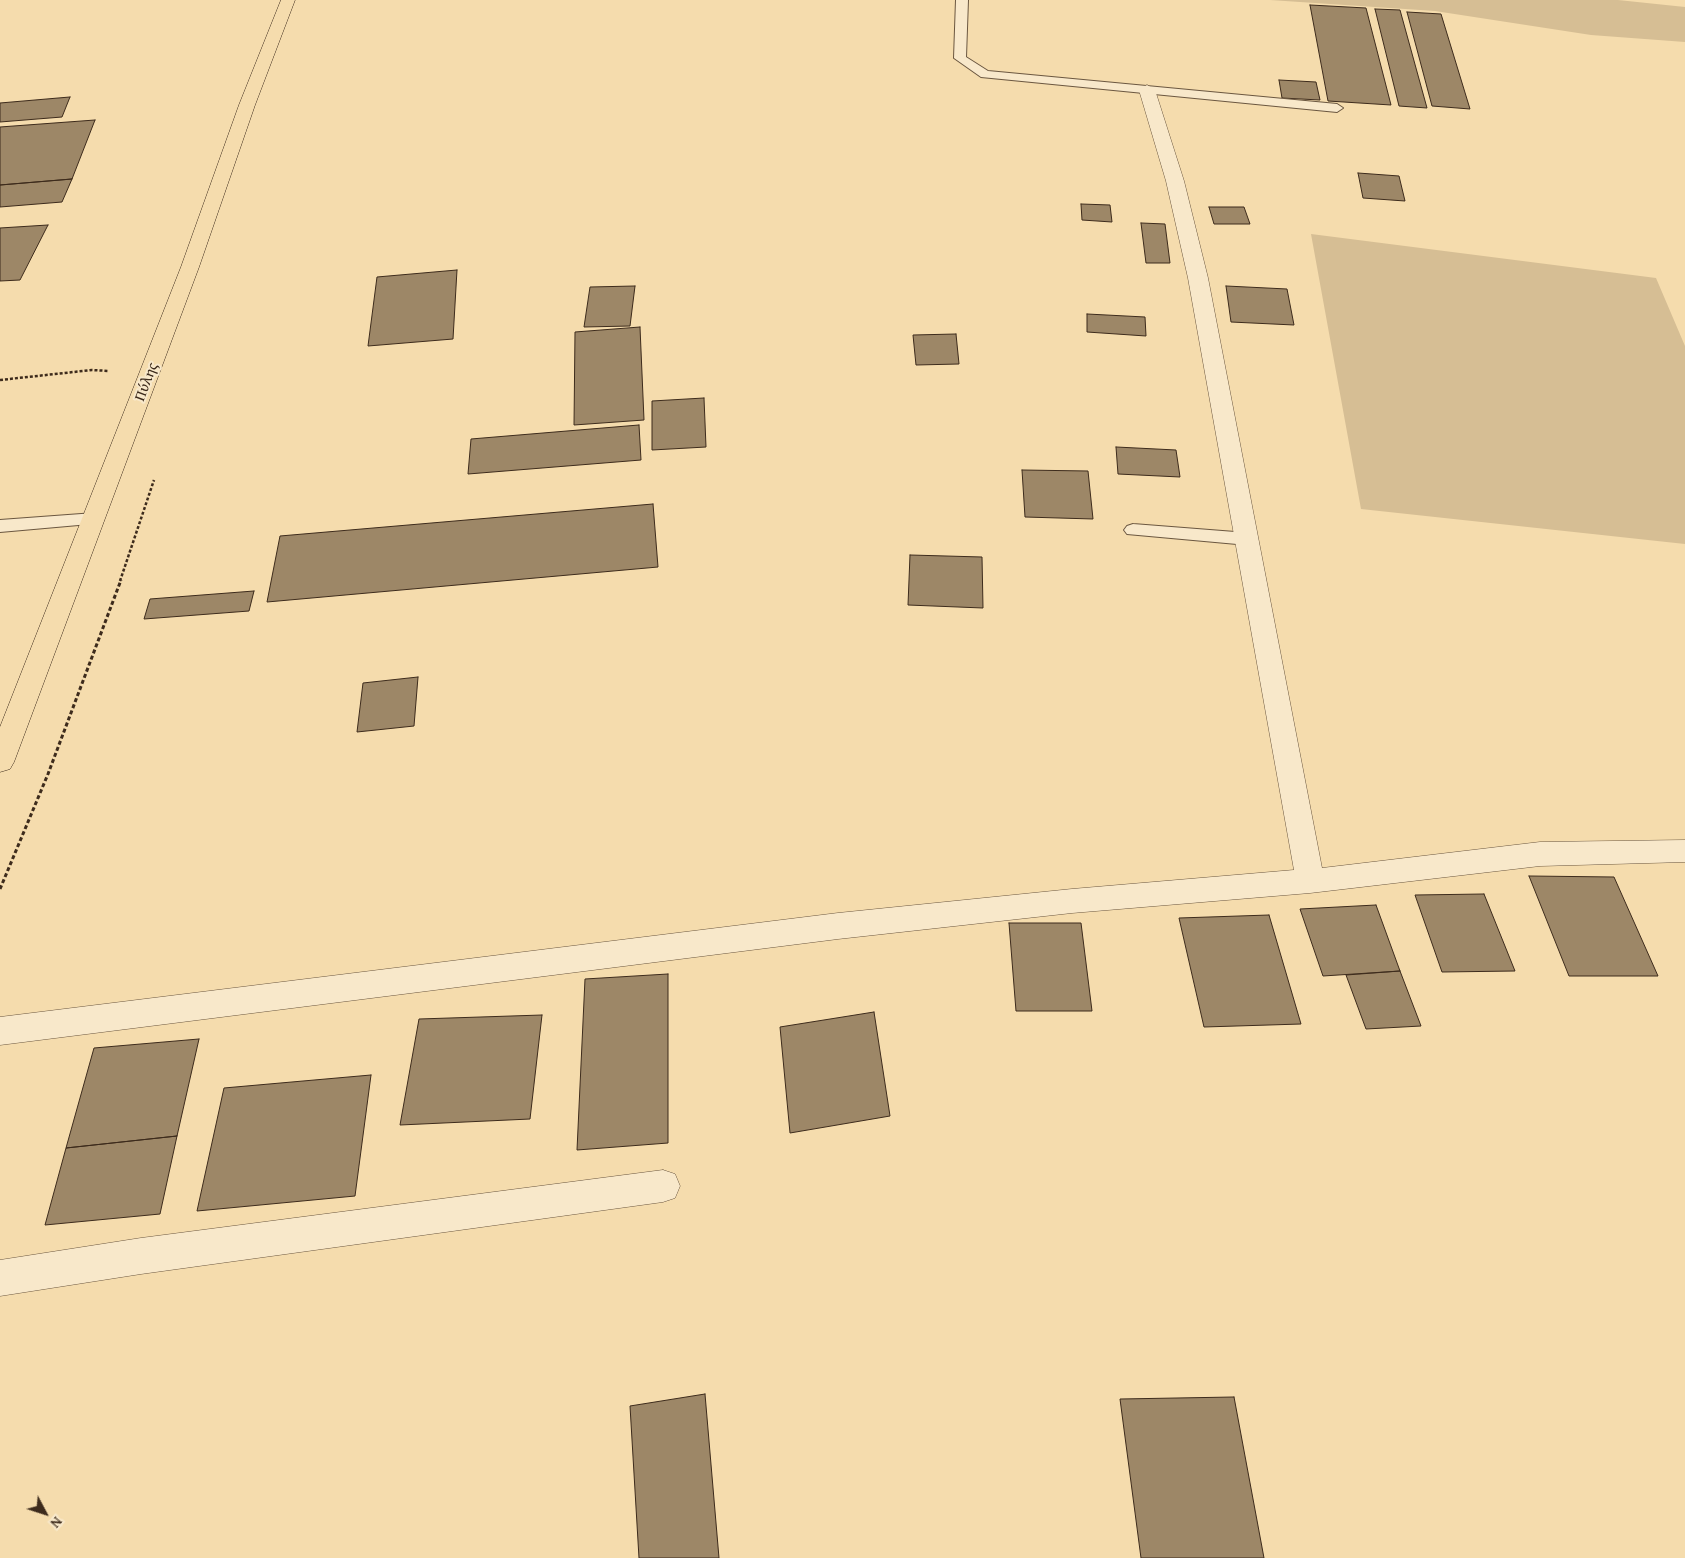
<!DOCTYPE html>
<meta charset="utf-8">
<style>
body{margin:0}
#map{position:relative;width:1685px;height:1558px;overflow:hidden;background:#f5dcad;font-family:"Gentium Book Plus",serif}
canvas{display:block}
.north{position:absolute;left:20px;top:1488px;width:50px;height:50px;-webkit-text-stroke:4px #f8e8ca;paint-order:stroke;rotate:130deg;font-size:14px;font-weight:700;line-height:20px;text-align:center;color:#3d2b1c}
.north::after{content:'';display:block;margin:auto;width:18px;height:22px;background:#3d2b1c;clip-path:polygon(50% 0,100% 100%,50% 72%,0 100%)}
</style>
<div id="map">
<canvas width="1685" height="1558"></canvas>
<div class="north">N</div>
</div>
<script>
const ctx = document.querySelector('canvas').getContext('2d');
ctx.lineJoin = 'round';
function fillPath(path, color) { ctx.fillStyle = color; ctx.fill(path, 'evenodd'); }
const poly = rows => new Path2D(rows.map(r => 'M' + r).join(''));
function trace(path, color, width, dash) { ctx.strokeStyle = color; ctx.lineWidth = width; ctx.lineCap = dash ? 'butt' : 'round'; ctx.setLineDash(dash || []); ctx.stroke(path); }
function write(font, color, halo, rows, align = 'center') {
  ctx.font = font + ' "Gentium Book Plus",serif'; ctx.lineWidth = 4; ctx.setLineDash([]); ctx.textBaseline = 'middle'; ctx.strokeStyle = halo; ctx.fillStyle = color; for (const [text, x, y, turn = 0] of rows) {
    ctx.save(); ctx.translate(x, y); ctx.rotate((+turn || 0) * Math.PI / 180); ctx.textAlign = isNaN(turn) ? turn : align; if (halo) ctx.strokeText(text, 0, 0); ctx.fillText(text, 0, 0); ctx.restore();
  }
}
fillPath(poly([
 [1270,0,1618,0,1685,7,1685,42,1591,35,1435,11],
 [1311,234,1656,278,1685,346,1685,544,1361,509]
]), '#d6be94');
const building = poly([
 [1310,5,1366,8,1391,105,1328,101,1310,5],
 [1375,9,1400,10,1427,108,1399,106,1375,9],
 [1407,12,1441,14,1470,109,1432,106,1407,12],
 [1279,80,1316,82,1320,100,1282,98,1279,80],
 [70,97,62,117,0,122,0,103,70,97],
 [95,120,72,179,0,185,0,127,95,120],
 [1358,173,1399,176,1405,201,1363,198,1358,173],
 [72,179,62,202,0,207,0,185,72,179],
 [1081,204,1110,205,1112,222,1082,220,1081,204],
 [1209,207,1244,207,1250,224,1214,224,1209,207],
 [1141,223,1165,224,1170,263,1146,263,1141,223],
 [48,225,20,280,0,281,0,228,48,225],
 [457,270,453,339,368,346,377,277,457,270],
 [635,286,630,326,584,327,590,287,635,286],
 [1226,286,1287,289,1294,325,1231,322,1226,286],
 [1087,314,1145,317,1146,336,1087,332,1087,314],
 [640,327,644,420,574,425,575,332,640,327],
 [956,334,959,364,916,365,913,335,956,334],
 [704,398,706,447,652,450,652,401,704,398],
 [639,425,641,460,468,474,471,439,639,425],
 [1116,447,1176,450,1180,477,1118,474,1116,447],
 [1022,470,1088,471,1093,519,1025,517,1022,470],
 [653,504,658,567,267,602,280,536,653,504],
 [910,555,982,557,983,608,908,605,910,555],
 [254,591,249,611,144,619,150,599,254,591],
 [418,677,414,726,357,732,363,683,418,677],
 [1529,876,1614,877,1658,976,1569,976,1529,876],
 [1484,894,1515,971,1442,972,1415,895,1484,894],
 [1376,905,1400,971,1323,976,1300,909,1376,905],
 [1269,915,1301,1024,1204,1027,1179,918,1269,915],
 [1009,923,1081,923,1092,1011,1016,1011,1009,923],
 [1400,971,1421,1026,1366,1029,1346,975,1400,971],
 [668,974,668,1143,577,1150,585,979,668,974],
 [874,1012,890,1116,790,1133,780,1027,874,1012],
 [542,1015,530,1119,400,1125,419,1019,542,1015],
 [199,1039,177,1136,66,1148,94,1048,199,1039],
 [371,1075,355,1196,197,1211,224,1088,371,1075],
 [177,1136,160,1214,45,1225,66,1148,177,1136],
 [705,1394,719,1558,639,1558,630,1406,705,1394],
 [1234,1397,1264,1558,1141,1558,1120,1399,1234,1397]
]);
fillPath(building, '#9d8767');
trace(building, '#3d2b1c', 1);
const service = poly([
 [956,0,968,0,966,57,988,71,1337,104,1343,108,1337,112,981,77,954,58,956,0],
 [95,513,101,515,104,519,101,523,0,532,0,520,95,513],
 [1133,524,1248,533,1254,535,1257,539,1254,543,1248,545,1127,534,1124,530,1127,526,1133,524]
]);
const minor = poly([
 [1147,85,1155,90,1184,181,1208,278,1322,868,1540,842,1685,840,1685,862,1540,866,1310,893,1072,913,838,939,0,1045,0,1017,838,913,1072,889,1294,870,1188,278,1166,181,1139,90,1147,85],
 [663,1170,675,1174,680,1186,675,1198,663,1202,141,1274,0,1296,0,1260,141,1238,663,1170]
]);
const primary = poly([
 [281,0,295,0,255,105,199,267,14,762,10,769,0,772,0,727,181,267,239,105,281,0]
]);
trace(service, '#6b5740', 2);
trace(minor, '#6b5740', 1);
trace(primary, '#3d2b1c', 1);
trace(poly([
 [0,380,92,370,109,371],
 [120,581,154,480]
]), '#3d2b1c', 2.5, [3, 2]);
trace(poly([
 [0,889,48,774,121,580]
]), '#3d2b1c', 3, [4, 2.5]);
fillPath(service, '#f8e8ca');
fillPath(minor, '#f8e8ca');
fillPath(primary, '#f5dcad');
write('15px', '#3d2b1c', '#f8e8ca', [
 ["Πύλης",147,382,-69]
]);
</script>
